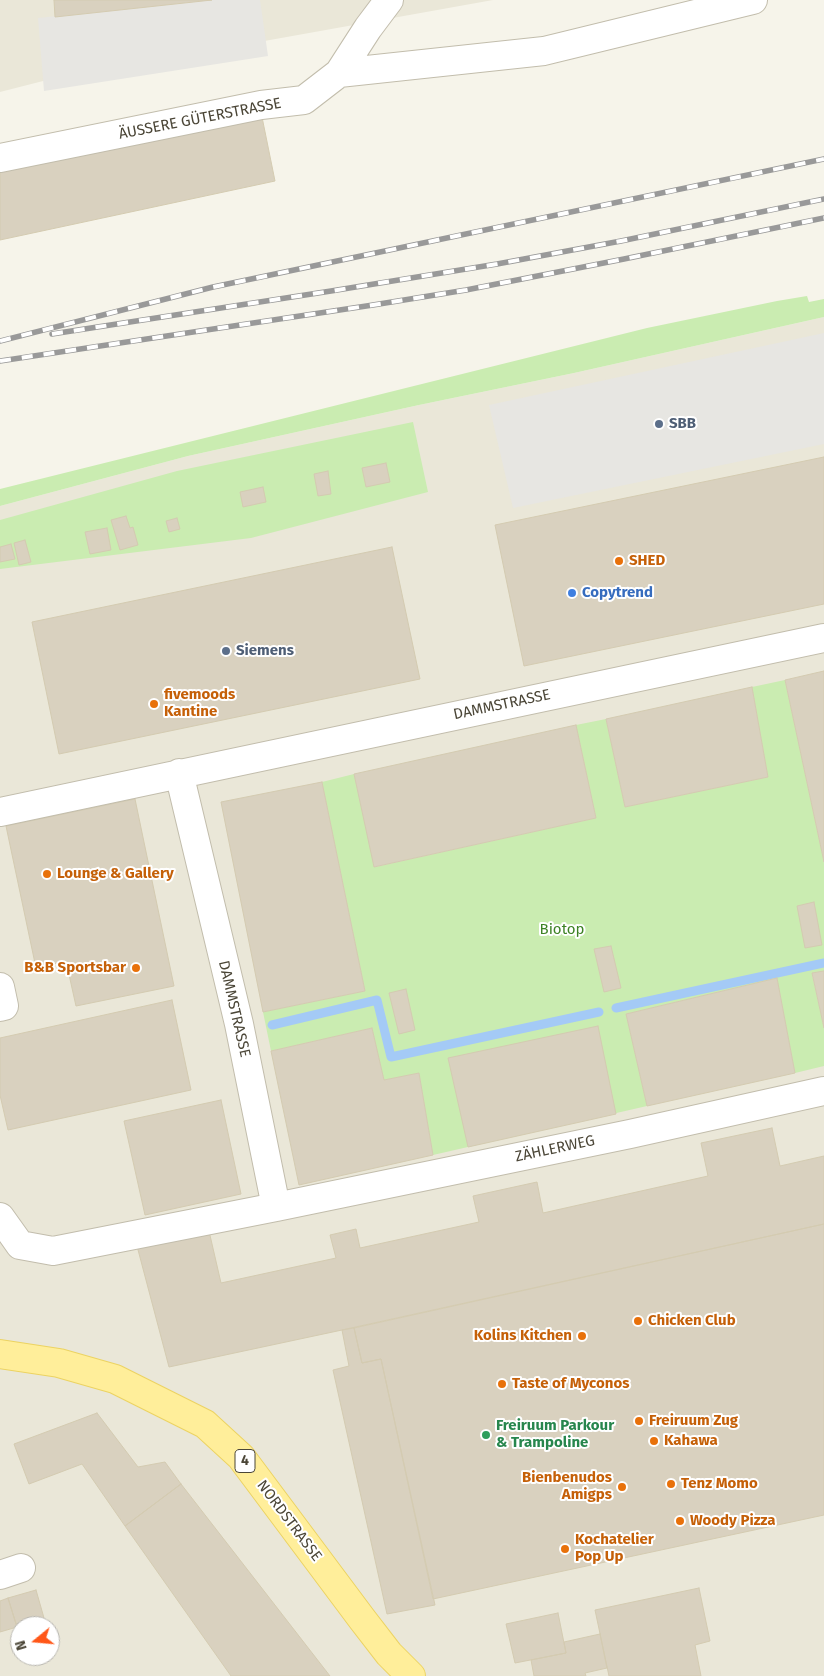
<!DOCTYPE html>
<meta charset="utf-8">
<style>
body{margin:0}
#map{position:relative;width:824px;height:1676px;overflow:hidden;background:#f6f4ea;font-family:"Fira Sans",sans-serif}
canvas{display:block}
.north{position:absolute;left:10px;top:1616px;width:50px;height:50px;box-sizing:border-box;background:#fff;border:1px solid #b7b5af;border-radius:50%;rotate:253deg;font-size:14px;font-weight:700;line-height:20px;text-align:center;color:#4b4637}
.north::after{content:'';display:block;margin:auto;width:18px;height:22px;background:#ff5718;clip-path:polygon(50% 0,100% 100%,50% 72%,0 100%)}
</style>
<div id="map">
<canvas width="824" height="1676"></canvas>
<div class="north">N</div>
</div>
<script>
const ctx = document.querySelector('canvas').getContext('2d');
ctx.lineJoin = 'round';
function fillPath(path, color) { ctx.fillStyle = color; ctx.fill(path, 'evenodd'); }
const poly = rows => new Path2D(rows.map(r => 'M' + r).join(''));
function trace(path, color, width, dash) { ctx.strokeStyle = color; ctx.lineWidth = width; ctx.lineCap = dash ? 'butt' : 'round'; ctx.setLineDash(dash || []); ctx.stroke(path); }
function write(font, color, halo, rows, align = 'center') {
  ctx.font = font + ' "Fira Sans",sans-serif'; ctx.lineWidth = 4; ctx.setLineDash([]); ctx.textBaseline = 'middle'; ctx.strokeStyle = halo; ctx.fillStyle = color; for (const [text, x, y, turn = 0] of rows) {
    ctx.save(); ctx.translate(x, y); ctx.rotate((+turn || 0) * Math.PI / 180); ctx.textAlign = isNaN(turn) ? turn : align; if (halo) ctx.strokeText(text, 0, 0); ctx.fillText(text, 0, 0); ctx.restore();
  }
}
fillPath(poly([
 [0,0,493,0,47,80,0,92],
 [824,317,824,1676,0,1676,0,506,188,456,419,405,574,373],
 [20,1626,50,1626,50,1656,20,1656]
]), '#eae7d8');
fillPath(poly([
 [807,296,809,302,824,299,824,317,574,373,419,405,188,456,0,506,0,489,16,485,647,328,777,301],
 [413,422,428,492,251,538,0,569,0,520,177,471],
 [785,680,824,862,824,971,812,974,824,1028,824,1066,795,1073,777,978,626,1014,647,1106,433,1155,419,1073,384,1080,372,1028,271,1051,263,1012,365,991,322,782,354,774,375,867,596,818,576,725,606,719,625,807,768,777,752,687]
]), '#caecb1');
fillPath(poly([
 [212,0,260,0,268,56,44,91,38,18],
 [824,333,824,444,513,508,489,405]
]), '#e7e6e2');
trace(poly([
 [616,1008,824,963],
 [272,1025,377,1000,391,1057,599,1012]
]), '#a4caf6', 9);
const building = poly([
 [54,0,212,0,55,17,54,0],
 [262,117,275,181,0,240,0,170,262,117],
 [824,457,824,604,524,666,495,525,824,457],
 [386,463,390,482,366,487,362,468,386,463],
 [328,471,331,494,318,496,314,474,328,471],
 [263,487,266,502,243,507,240,492,263,487],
 [126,516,130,528,133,527,138,545,120,550,111,520,126,516],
 [177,518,180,529,169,532,166,521,177,518],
 [107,528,111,550,90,554,85,532,107,528],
 [25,540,31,562,19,565,14,543,25,540],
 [11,544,15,559,0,562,0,547,11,544],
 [392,547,420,679,59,754,32,622,392,547],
 [824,671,824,862,785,680,824,671],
 [752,687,768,777,625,807,606,719,752,687],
 [576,725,596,818,374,867,354,774,576,725],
 [322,782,365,991,263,1012,221,802,322,782],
 [135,799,174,986,76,1006,66,961,36,968,6,826,135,799],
 [814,902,822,945,805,948,797,906,814,902],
 [611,946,621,988,604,992,594,949,611,946],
 [824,971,824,1028,812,973,824,971],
 [777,978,795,1073,647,1106,626,1014,777,978],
 [406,989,415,1030,399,1034,389,993,406,989],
 [172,1000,191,1090,8,1130,0,1095,0,1038,172,1000],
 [598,1026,616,1114,468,1147,448,1058,598,1026],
 [372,1028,384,1080,419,1073,433,1155,299,1185,271,1051,372,1028],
 [221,1100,241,1194,145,1215,124,1121,221,1100],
 [772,1128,780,1166,824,1156,824,1224,342,1330,169,1367,137,1246,209,1231,221,1283,336,1258,330,1235,356,1229,360,1248,479,1222,473,1196,537,1182,543,1213,708,1176,701,1143,772,1128],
 [824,1224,824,1515,433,1599,381,1359,362,1363,354,1328,824,1224],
 [354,1328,362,1363,381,1359,435,1605,387,1614,333,1370,349,1366,342,1330,354,1328],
 [97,1413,138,1467,165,1462,181,1484,125,1526,82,1464,29,1484,14,1444,97,1413],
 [181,1484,330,1676,231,1676,125,1526,181,1484],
 [699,1588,710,1641,695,1645,701,1676,609,1676,595,1610,699,1588],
 [36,1590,44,1618,17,1627,8,1598,36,1590],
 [8,1598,17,1627,0,1632,0,1601,8,1598],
 [558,1613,566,1653,515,1663,506,1624,558,1613],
 [600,1634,607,1668,585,1673,586,1676,534,1676,531,1660,566,1653,564,1642,600,1634]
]);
fillPath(building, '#d9d1bf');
trace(building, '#d4cbb1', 1);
const minor = poly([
 [339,73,544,51,753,0],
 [0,158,261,105,304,100,339,73,368,28,389,0],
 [179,773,239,1024,276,1207,630,1134,824,1091],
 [0,812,824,638],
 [0,987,4,1006,0,1007],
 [0,1217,20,1245,53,1251,276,1207],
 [0,1575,21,1568]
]);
const major = poly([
 [0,1354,59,1363,115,1379,205,1424,241,1457,362,1619,389,1654,411,1676]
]);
trace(minor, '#c2bdac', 30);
trace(major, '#ecd362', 30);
trace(minor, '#fff', 28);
trace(major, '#ffee9a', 28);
const rail = poly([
 [52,334,331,291,497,264,621,241,824,199],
 [0,341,213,287,824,159],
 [0,361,373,305,466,290,624,259,824,218]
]);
trace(rail, '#999', 5.5);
trace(rail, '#fff', 4, [11]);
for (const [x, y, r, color] of [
 [659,424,5,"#5c6f8a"],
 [619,561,5,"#e8710a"],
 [572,593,5,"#3f7fe0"],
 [226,651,5,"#5c6f8a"],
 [154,704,5,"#e8710a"],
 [47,874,5,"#e8710a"],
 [136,968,5,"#e8710a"],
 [638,1321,5,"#e8710a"],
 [582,1336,5,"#e8710a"],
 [502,1384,5,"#e8710a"],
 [639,1421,5,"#e8710a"],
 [486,1435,5,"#2e9e5b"],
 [654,1441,5,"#e8710a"],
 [671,1484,5,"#e8710a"],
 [622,1487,5,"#e8710a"],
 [680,1521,5,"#e8710a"],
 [565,1549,5,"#e8710a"]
]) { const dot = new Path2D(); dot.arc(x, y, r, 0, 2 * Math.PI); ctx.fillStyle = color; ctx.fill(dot); trace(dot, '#fff', 2); }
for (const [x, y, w] of [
 [245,1461,20]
]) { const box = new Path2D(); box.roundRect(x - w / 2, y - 11.5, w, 23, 4); ctx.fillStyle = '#fff'; ctx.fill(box); trace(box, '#4b4637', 1); }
write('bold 14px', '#4b4637', null, [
 ["4",245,1461]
]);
write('15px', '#4b4637', '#fff', [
 ["ÄUSSERE GÜTERSTRASSE",200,119,-11],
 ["DAMMSTRASSE",502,705,-12],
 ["DAMMSTRASSE",234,1009,77],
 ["ZÄHLERWEG",555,1149,-12],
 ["NORDSTRASSE",289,1521,53]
]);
write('bold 15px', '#4e5e75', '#fff', [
 ["SBB",669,424],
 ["Siemens",236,651]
], 'left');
write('bold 15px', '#c56008', '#fff', [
 ["SHED",629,561],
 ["fivemoods",164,695],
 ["Kantine",164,712],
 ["Lounge & Gallery",57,874],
 ["B&B Sportsbar",126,968,"right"],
 ["Chicken Club",648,1321],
 ["Kolins Kitchen",572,1336,"right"],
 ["Taste of Myconos",512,1384],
 ["Freiruum Zug",649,1421],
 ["Kahawa",664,1441],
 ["Bienbenudos",612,1478,"right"],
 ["Amigps",612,1495,"right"],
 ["Tenz Momo",681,1484],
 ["Woody Pizza",690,1521],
 ["Kochatelier",575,1540],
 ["Pop Up",575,1557]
], 'left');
write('bold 15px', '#366cbe', '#fff', [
 ["Copytrend",582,593]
], 'left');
write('15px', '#3d8225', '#fff', [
 ["Biotop",562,930]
]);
write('bold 15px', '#27864d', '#fff', [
 ["Freiruum Parkour",496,1426],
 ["& Trampoline",496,1443]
], 'left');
</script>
